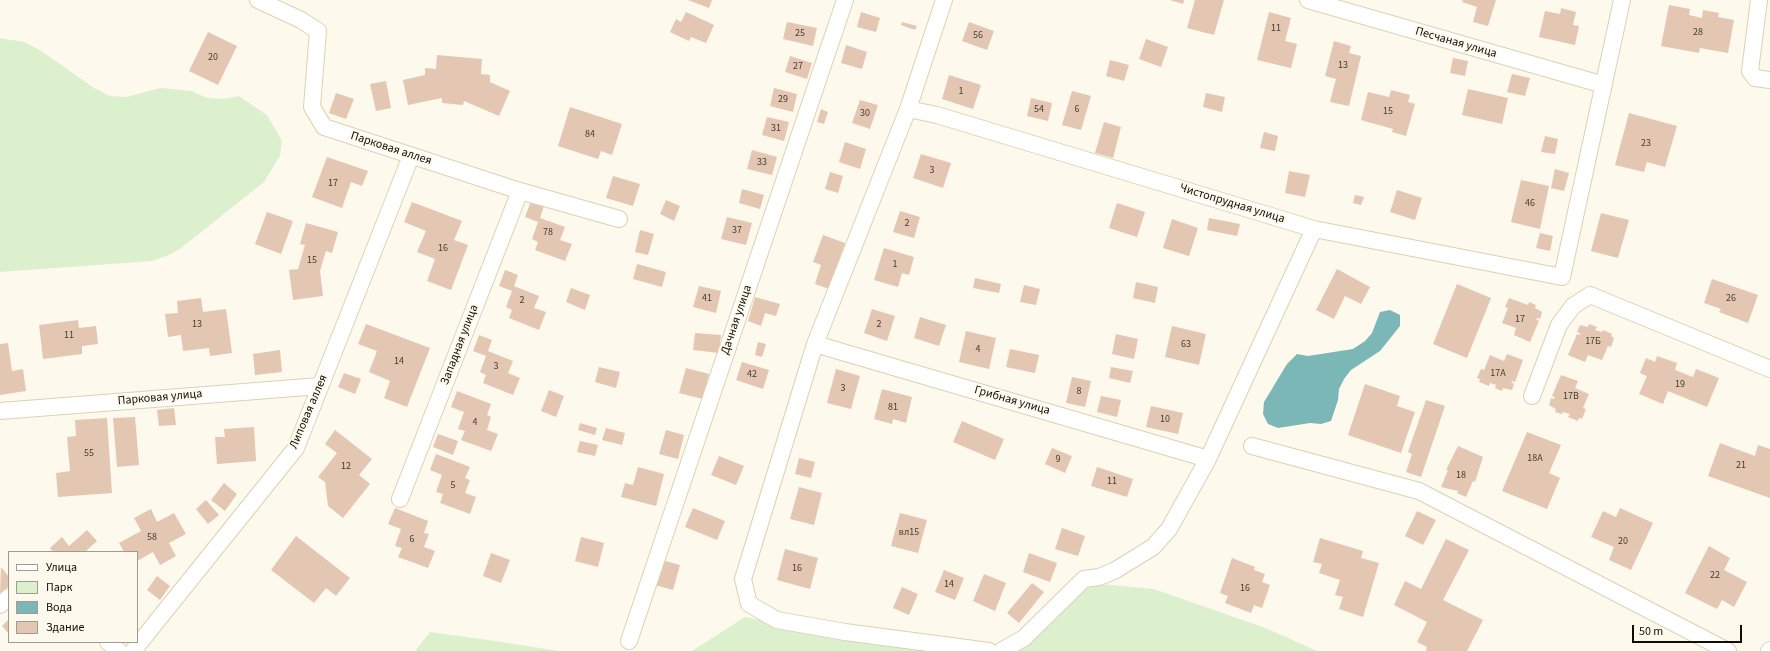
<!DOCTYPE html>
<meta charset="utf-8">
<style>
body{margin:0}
#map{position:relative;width:1770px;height:651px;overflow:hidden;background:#fef9ed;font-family:"Source Sans 3",sans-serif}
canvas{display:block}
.legend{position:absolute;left:8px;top:551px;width:130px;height:92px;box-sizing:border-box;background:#fef9ed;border:1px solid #9f9b90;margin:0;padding:5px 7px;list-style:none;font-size:12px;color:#110d04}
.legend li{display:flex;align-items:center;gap:8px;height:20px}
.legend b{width:20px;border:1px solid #9f9b90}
.scale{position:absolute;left:1632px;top:625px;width:110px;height:18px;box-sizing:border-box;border:2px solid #110d04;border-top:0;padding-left:5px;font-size:12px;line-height:14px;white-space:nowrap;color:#110d04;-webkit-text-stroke:3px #fef9ed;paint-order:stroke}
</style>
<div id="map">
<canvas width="1770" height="651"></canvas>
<ul class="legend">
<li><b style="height:5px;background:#fff"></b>Улица</li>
<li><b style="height:11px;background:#dcf0ce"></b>Парк</li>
<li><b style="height:11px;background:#7bb7b7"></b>Вода</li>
<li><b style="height:11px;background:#e3c7b2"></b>Здание</li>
</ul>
<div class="scale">50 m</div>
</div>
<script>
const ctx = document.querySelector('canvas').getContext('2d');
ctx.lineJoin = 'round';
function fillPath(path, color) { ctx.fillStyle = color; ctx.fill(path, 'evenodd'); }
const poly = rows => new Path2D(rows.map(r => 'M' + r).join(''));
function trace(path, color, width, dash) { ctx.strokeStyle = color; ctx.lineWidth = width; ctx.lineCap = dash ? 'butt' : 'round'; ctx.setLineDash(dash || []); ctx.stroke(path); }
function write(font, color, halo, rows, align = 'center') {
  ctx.font = font + ' "Source Sans 3",sans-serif'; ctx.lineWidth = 4; ctx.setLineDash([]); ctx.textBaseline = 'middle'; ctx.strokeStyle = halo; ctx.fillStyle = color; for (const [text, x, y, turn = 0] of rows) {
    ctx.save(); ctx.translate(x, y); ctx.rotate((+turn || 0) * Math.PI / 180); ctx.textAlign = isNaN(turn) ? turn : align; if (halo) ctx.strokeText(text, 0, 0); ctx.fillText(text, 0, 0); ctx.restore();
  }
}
fillPath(poly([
 [0,38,24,42,40,50,94,88,110,96,126,97,161,88,192,91,207,98,223,99,239,96,267,115,282,141,280,156,264,182,180,249,166,256,152,261,0,272],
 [1090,583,1154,589,1268,629,1317,651,1019,651],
 [745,617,933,651,692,651],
 [430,632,488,640,559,651,415,651]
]), '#dcf0ce');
fillPath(poly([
 [1390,310,1400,315,1400,326,1380,351,1351,370,1344,379,1339,389,1338,400,1331,421,1321,424,1310,423,1278,428,1268,424,1263,414,1264,402,1287,364,1297,354,1308,356,1353,349,1365,341,1372,333,1380,312]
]), '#7bb7b7');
fillPath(poly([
 [688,0,712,0,709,8],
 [1170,0,1184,0,1183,4],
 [1195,0,1224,0,1214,35,1187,28],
 [1463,0,1496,0,1488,26,1473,22,1477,7,1462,2],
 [1669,5,1690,9,1689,15,1702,18,1703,10,1719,13,1718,17,1734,20,1728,53,1700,48,1699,53,1661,46],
 [1561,8,1576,12,1573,25,1579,26,1575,45,1539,37,1545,11,1560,14],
 [686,12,714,25,706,43,691,37,689,41,670,32,676,19,681,22],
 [861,12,880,18,876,32,857,27],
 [1269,12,1291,18,1285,41,1297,44,1291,68,1257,60],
 [787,22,817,28,813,46,783,39],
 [902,22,917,26,915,30,901,25],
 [969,22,994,31,987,50,962,41],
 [208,32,237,46,218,85,189,71],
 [1146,39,1168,47,1161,67,1139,59],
 [1334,41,1351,46,1349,53,1361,56,1349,106,1330,102,1336,79,1325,76],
 [846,45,867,52,862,69,841,63],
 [437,55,482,59,481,74,490,75,490,82,510,91,499,116,464,101,463,105,442,103,442,98,408,105,403,80,425,75,425,68,436,69],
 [790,56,812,63,807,79,785,72],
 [1453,58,1468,61,1465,76,1450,73],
 [1110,60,1129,65,1124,81,1106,76],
 [1512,74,1530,78,1525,96,1507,92],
 [949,75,981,85,973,109,942,99],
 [386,81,391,108,376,111,370,84],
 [774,88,797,94,793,112,770,106],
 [1468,89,1508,98,1502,124,1462,115],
 [1391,90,1410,95,1408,102,1415,104,1406,136,1392,132,1393,129,1361,120,1368,92,1389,97],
 [1072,91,1091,96,1081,130,1062,125],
 [336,93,354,99,346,119,329,113],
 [1206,93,1225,97,1222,112,1203,107],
 [1031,98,1052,103,1048,121,1027,116],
 [860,100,878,105,870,129,852,123],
 [570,107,622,124,612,155,601,151,598,159,558,146],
 [821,109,828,112,824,124,817,122],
 [1629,113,1677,126,1665,167,1647,162,1644,172,1615,165],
 [767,117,789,122,784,141,762,135],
 [1104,122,1121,127,1113,158,1095,153],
 [1264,132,1278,136,1275,151,1260,148],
 [1545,136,1558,139,1555,154,1541,152],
 [845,142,866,149,860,169,839,162],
 [752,150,777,157,772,175,747,169],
 [921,154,951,163,943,188,913,178],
 [327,157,368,171,362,186,351,182,342,208,312,197],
 [1555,169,1569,173,1564,191,1551,188],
 [1289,171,1310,175,1305,197,1285,193],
 [830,172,843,176,838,193,825,189],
 [613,176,640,184,633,206,606,198],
 [1521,180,1549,186,1540,229,1511,222],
 [742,189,764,195,760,209,739,203],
 [1397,190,1422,198,1415,220,1390,212],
 [1355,195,1364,197,1361,205,1353,203],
 [666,200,680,206,674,221,660,214],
 [531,201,544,206,540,218,565,227,560,240,572,244,565,261,535,250,538,242,532,239,538,222,525,217],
 [412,202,462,221,454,240,468,245,451,290,427,281,435,259,417,252,426,231,404,222],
 [1117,203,1145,212,1137,237,1109,228],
 [900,211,920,217,914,238,893,232],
 [267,212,293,221,281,254,255,244],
 [1601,213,1629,220,1618,258,1591,251],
 [727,217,752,223,746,245,721,239],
 [1209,218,1240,224,1237,236,1207,230],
 [1172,219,1198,228,1189,256,1163,248],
 [306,223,338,232,332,253,326,251,320,271,323,296,293,300,289,270,298,269,305,245,300,244],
 [640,230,654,234,648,255,635,252],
 [1540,233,1553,236,1550,251,1536,248],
 [823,235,845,243,829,289,815,284,821,265,813,262],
 [884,248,914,257,909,275,902,273,898,287,874,280],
 [637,264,666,272,662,287,633,279],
 [1337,269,1370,287,1361,304,1345,296,1334,319,1316,310],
 [505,270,518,275,514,286,539,296,534,308,546,312,539,330,509,318,512,310,506,307,512,291,499,286],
 [975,278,1001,284,999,293,973,288],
 [1712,279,1758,295,1748,323,1719,312,1721,309,1704,303],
 [1136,282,1158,287,1155,303,1133,298],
 [1457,284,1491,298,1467,358,1433,344],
 [1024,285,1040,289,1036,305,1020,302],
 [699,286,721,291,716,313,693,307],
 [571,288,590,295,585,310,566,302],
 [755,297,780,304,776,316,765,313,761,326,748,321],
 [201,298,203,312,226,309,232,353,210,356,209,348,183,351,181,335,168,337,165,314,178,313,177,301],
 [1509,298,1528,305,1529,302,1536,305,1535,308,1542,312,1540,319,1537,318,1536,319,1539,321,1530,342,1514,335,1516,328,1502,323,1508,308,1505,307],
 [872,309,895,316,887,341,864,333],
 [920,317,946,325,939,346,914,338],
 [78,320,79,328,96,326,98,344,82,346,82,354,43,359,39,325],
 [366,324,430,348,407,407,384,398,390,381,369,372,377,351,358,344],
 [1589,324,1597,327,1595,330,1602,332,1603,330,1612,334,1611,336,1614,338,1611,347,1608,346,1602,360,1588,355,1585,362,1568,355,1577,334,1580,335,1580,333,1577,332,1580,325,1588,327],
 [1172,326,1206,334,1199,365,1165,357],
 [966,331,996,338,989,369,959,362],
 [695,333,721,335,719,353,693,350],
 [1116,334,1138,339,1134,359,1112,354],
 [479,335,492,340,488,351,513,361,508,373,520,378,513,395,483,383,486,375,480,372,486,356,473,351],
 [758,342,766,344,762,357,755,355],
 [8,343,12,371,23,369,26,391,0,395,0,344],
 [1010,349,1039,355,1035,373,1006,367],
 [280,350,282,372,255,375,253,354],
 [1507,354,1523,360,1515,382,1512,381,1511,382,1514,384,1512,390,1503,388,1502,391,1495,388,1496,385,1490,383,1489,386,1479,382,1480,379,1477,378,1481,369,1484,370,1490,355,1504,361],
 [1657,356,1677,363,1675,370,1693,377,1696,369,1719,378,1707,407,1668,391,1663,404,1639,394,1647,376,1640,373,1646,358,1655,362],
 [742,362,769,370,763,389,736,380],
 [599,367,620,372,616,388,595,382],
 [1111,367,1133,371,1130,383,1109,378],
 [686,368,709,374,703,399,679,393],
 [836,369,860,376,851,409,827,403],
 [344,373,361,379,355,394,338,387],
 [1561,375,1578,381,1575,388,1589,394,1583,408,1586,409,1582,419,1579,418,1578,421,1568,417,1570,414,1563,412,1562,414,1555,412,1556,409,1549,405,1551,398,1554,399,1555,397,1552,396],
 [1072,377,1091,381,1085,407,1066,403],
 [1365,384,1400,396,1397,406,1415,412,1401,453,1348,435],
 [882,389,912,397,906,423,893,419,892,424,874,419],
 [549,390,564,396,556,417,541,411],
 [457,391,491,404,487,415,491,417,487,430,498,434,491,451,461,440,465,431,458,429,464,412,451,407],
 [1101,396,1121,400,1117,417,1097,412],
 [1426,400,1445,406,1421,477,1406,472,1412,454,1408,452],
 [1151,406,1183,413,1178,434,1146,427],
 [174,408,176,425,159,426,157,410],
 [135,417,139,465,117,467,113,418],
 [107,418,112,493,58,497,56,473,70,471,67,437,76,436,75,420],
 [962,421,1004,439,995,460,953,442],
 [580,423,597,428,595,435,578,430],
 [254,427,256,461,217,464,215,437,225,437,224,429],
 [606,428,625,433,622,445,602,440],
 [335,430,372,459,359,475,370,484,343,518,328,506,325,482,318,477,337,453,325,444],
 [666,430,684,435,678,459,659,454],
 [1527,432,1561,445,1549,473,1560,478,1547,509,1502,491],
 [438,434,458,441,453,455,433,447],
 [580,441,598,445,595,456,577,452],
 [1720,443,1755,456,1758,445,1770,449,1770,498,1708,476],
 [1458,446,1483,457,1475,482,1473,481,1466,497,1457,493,1458,491,1441,487,1448,470,1446,470],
 [1052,448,1072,456,1065,473,1045,464],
 [436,454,470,467,465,478,470,480,465,493,476,497,470,514,440,503,443,494,436,492,442,475,430,470],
 [719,456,744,466,736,485,711,475],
 [799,458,815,462,811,478,795,474],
 [638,467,664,474,656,506,621,497,625,483,633,485],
 [1097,467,1133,479,1127,497,1091,486],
 [224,483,237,494,225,511,211,500],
 [799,487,822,493,814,525,790,519],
 [206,500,219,515,208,524,196,509],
 [395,508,428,521,424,533,429,534,424,547,435,551,428,568,398,557,402,548,395,546,401,529,388,524],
 [693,508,725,521,717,540,685,527],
 [1620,508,1653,523,1631,570,1609,560,1614,547,1591,537,1603,511,1616,517],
 [151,509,157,522,174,513,186,534,169,543,176,556,160,565,153,552,137,561,137,552,124,552,119,543,141,531,134,518],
 [1417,511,1436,520,1423,545,1405,536],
 [900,513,927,520,918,553,891,546],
 [1062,528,1085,536,1078,556,1055,549],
 [87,530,97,541,85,552,53,552,50,548,62,537,69,546],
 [296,536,350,578,336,596,326,588,314,603,271,570],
 [581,537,604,543,598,567,575,561],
 [1320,538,1363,551,1361,558,1379,563,1363,617,1339,609,1343,597,1335,595,1340,580,1319,573,1322,564,1313,562],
 [1446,539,1469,550,1443,600,1483,620,1467,651,1426,651,1427,647,1417,642,1427,622,1394,605,1405,581,1421,589],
 [1709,546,1730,558,1724,570,1747,582,1734,607,1722,600,1717,609,1685,593],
 [785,549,818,558,810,589,777,580],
 [491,553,510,560,501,583,483,576],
 [1029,553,1057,563,1050,582,1023,572],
 [1232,558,1255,567,1254,570,1265,574,1262,582,1270,585,1262,608,1254,605,1251,613,1225,603,1228,596,1220,593],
 [662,560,680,565,673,590,655,585],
 [1,567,9,577,9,586,0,594],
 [944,570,964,578,955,600,935,592],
 [984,574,1006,583,995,611,973,601],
 [157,576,170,586,160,600,147,590],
 [1032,583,1044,592,1019,623,1007,613],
 [902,587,918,594,909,615,893,608],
 [9,619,9,634,2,626]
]), '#e3c7b2');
const minor = poly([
 [258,0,301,20,318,31,312,107,324,127,520,191,619,219],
 [944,0,908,109,815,344,743,579,749,604,777,620,845,632,989,651],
 [1308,0,1604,85],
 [1759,0,1750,71,1755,78,1770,80],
 [908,109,937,115,1314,229,1562,277,1622,0],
 [815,344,1208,459],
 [1532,396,1559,325,1573,306,1590,295,1770,369],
 [0,411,320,386],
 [1252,446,1419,491,1728,651],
 [400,499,520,191],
 [0,605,9,597],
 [629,641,845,0],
 [108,642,119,651],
 [133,651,296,448,411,156],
 [1001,651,1024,638,1084,579,1099,577,1114,571,1153,547,1169,529,1208,459,1314,229],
 [1769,651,1770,650]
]);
trace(minor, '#dcd1b2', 18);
trace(minor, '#fff', 16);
write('10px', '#463c30', null, [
 ["11",1276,29],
 ["28",1698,33],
 ["25",800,34],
 ["56",978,36],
 ["20",213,58],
 ["13",1343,66],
 ["27",798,67],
 ["1",961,92],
 ["29",783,100],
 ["54",1039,110],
 ["6",1077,110],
 ["15",1388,112],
 ["30",865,114],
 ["31",776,129],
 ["84",590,135],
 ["23",1646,144],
 ["33",762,163],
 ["3",932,171],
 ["17",333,184],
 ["46",1530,204],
 ["2",907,224],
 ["37",737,231],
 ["78",548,233],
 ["16",443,249],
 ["15",312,261],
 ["1",895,265],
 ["41",707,299],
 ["26",1731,299],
 ["2",522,301],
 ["17",1520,320],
 ["13",197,325],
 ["2",879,325],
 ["11",69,336],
 ["17Б",1593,342],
 ["63",1186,345],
 ["4",978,350],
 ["14",399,362],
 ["3",496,367],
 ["17А",1498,374],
 ["42",752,375],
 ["19",1680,385],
 ["3",843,389],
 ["8",1079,392],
 ["17В",1571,397],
 ["81",893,408],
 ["10",1165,420],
 ["4",475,423],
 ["55",89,454],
 ["18А",1535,459],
 ["9",1058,460],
 ["21",1741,466],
 ["12",346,467],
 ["18",1461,476],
 ["11",1112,482],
 ["5",453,486],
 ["вл15",909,533],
 ["58",152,538],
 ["6",412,540],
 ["20",1623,542],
 ["16",797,569],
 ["22",1715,576],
 ["14",949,585],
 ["16",1245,589]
]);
write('12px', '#110d04', '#fef9ed', [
 ["Песчаная улица",1456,43,16],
 ["Парковая аллея",391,149,18],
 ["Чистопрудная улица",1232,204,17],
 ["Дачная улица",737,320,-71],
 ["Западная улица",460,345,-69],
 ["Парковая улица",160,398,-5],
 ["Грибная улица",1012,401,16],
 ["Липовая аллея",309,412,-67]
]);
</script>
